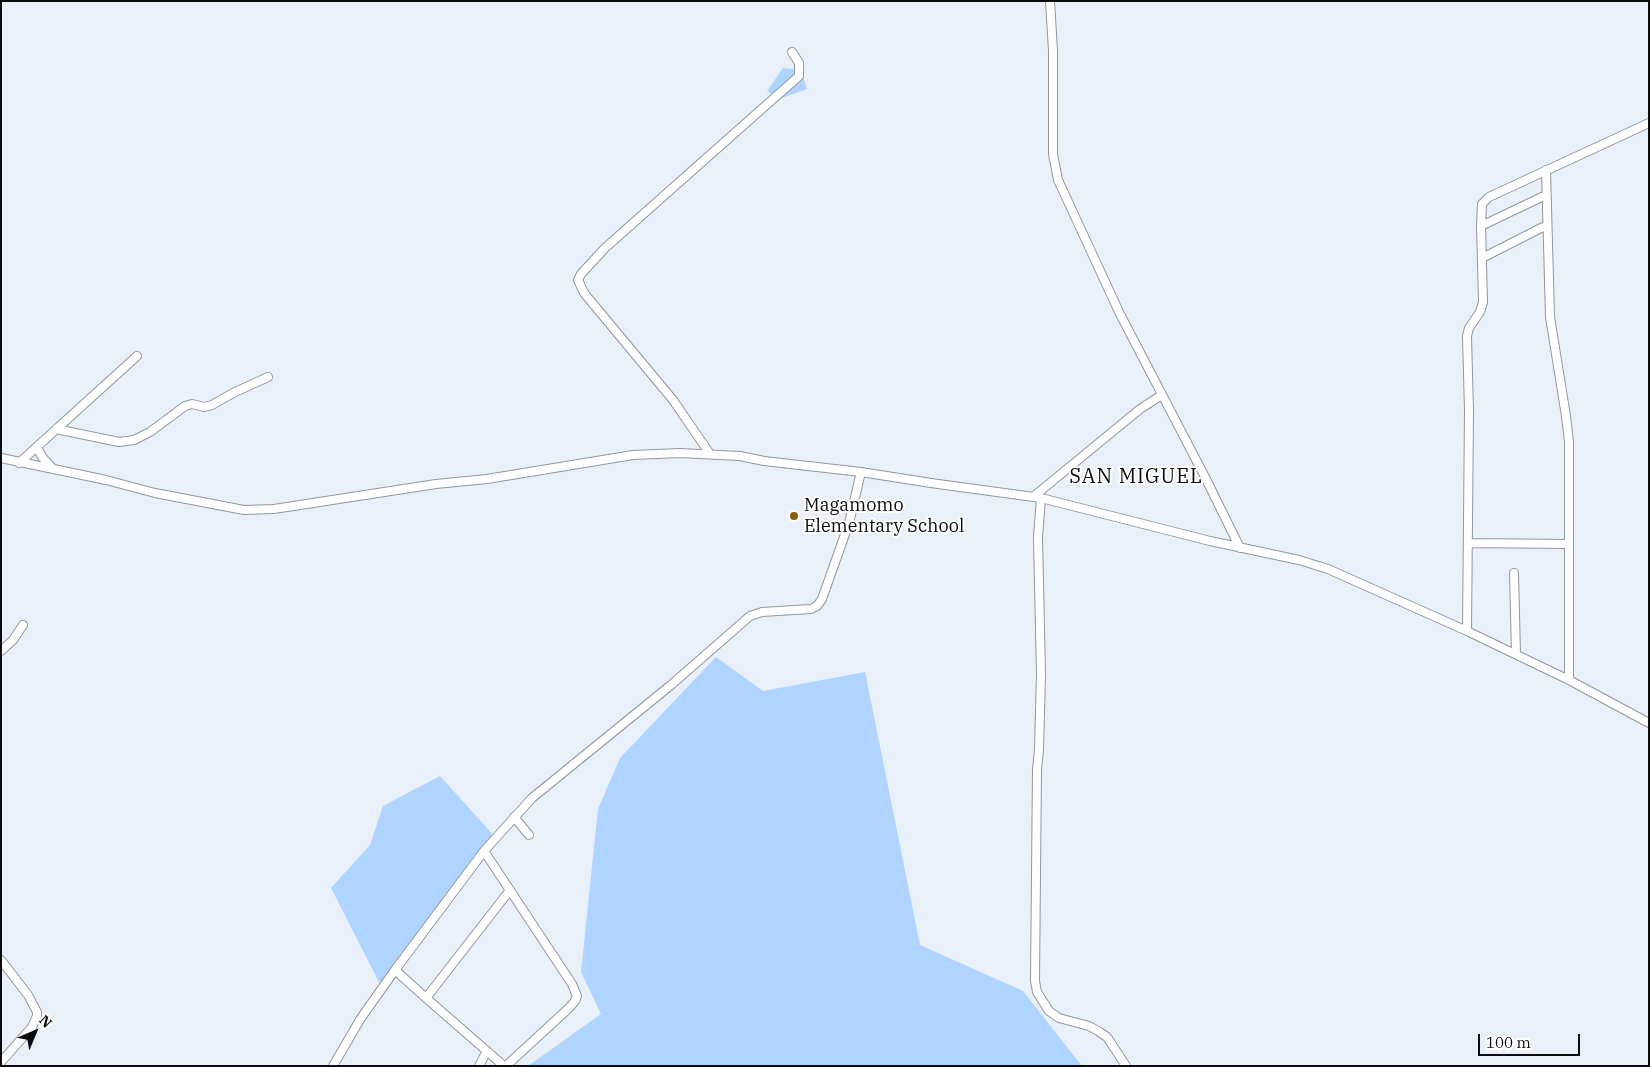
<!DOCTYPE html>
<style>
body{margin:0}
#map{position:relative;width:1650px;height:1067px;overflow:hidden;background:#e9f0f9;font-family:"IBM Plex Serif",serif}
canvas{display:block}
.frame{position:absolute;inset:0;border:2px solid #0a0c0f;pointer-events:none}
.north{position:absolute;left:10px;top:1007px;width:50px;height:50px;-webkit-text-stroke:4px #fff;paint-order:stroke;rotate:45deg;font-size:14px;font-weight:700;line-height:20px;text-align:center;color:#0a0c0f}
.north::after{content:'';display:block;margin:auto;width:18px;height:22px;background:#0a0c0f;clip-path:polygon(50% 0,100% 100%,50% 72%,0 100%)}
.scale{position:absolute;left:1478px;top:1034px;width:102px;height:22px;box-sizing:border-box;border:2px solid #0a0c0f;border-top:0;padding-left:6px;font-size:15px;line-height:18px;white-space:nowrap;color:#0a0c0f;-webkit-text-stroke:4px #fff;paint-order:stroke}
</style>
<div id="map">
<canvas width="1650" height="1067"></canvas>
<div class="frame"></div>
<div class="north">N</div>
<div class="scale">100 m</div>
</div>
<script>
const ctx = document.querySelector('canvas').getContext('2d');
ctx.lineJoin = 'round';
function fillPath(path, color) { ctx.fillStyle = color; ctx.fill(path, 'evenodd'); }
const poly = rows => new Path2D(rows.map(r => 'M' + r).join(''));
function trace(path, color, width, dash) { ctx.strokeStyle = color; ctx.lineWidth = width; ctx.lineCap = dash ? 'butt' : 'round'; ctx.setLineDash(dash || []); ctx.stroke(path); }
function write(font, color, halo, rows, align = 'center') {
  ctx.font = font + ' "IBM Plex Serif",serif'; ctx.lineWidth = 4; ctx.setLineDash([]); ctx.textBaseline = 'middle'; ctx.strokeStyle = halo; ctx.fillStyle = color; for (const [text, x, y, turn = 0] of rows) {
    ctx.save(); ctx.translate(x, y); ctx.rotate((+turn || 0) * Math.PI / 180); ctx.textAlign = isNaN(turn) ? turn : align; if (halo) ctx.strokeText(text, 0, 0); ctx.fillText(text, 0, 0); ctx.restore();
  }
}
fillPath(poly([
 [783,68,801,70,807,89,779,99,767,91],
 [716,657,763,691,865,672,920,945,1023,991,1082,1066,528,1066,601,1014,581,972,598,809,620,758],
 [440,776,496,838,382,988,331,888,370,845,383,806]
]), '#afd4ff');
const minor = poly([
 [1050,1,1053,51,1053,154,1058,180,1120,314,1205,477,1240,548],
 [1546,170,1550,317,1566,416,1569,442,1569,680],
 [1481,226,1546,195],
 [1482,258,1547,225],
 [56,429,119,442,134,440,150,432,185,406,192,404,204,407,212,405,233,393,268,377],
 [37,447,42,457,53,469],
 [710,454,673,400,584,293,578,280,581,274,605,248,799,76,799,63,792,52],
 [1,458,106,480,155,493,244,510,274,509,436,484,487,479,633,455,680,453,740,456,764,461,861,472,931,483,1041,498,1210,541,1299,560,1328,569,1467,631,1569,680,1649,723],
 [19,463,137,356],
 [1033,497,1140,409,1162,395],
 [1041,498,1038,537,1041,674,1039,750,1037,769,1035,981,1037,992,1049,1011,1059,1018,1089,1026,1098,1031,1107,1037,1126,1066],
 [1468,543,1569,544],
 [1514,573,1516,654],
 [1467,631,1469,411,1467,336,1469,328,1480,312,1483,302,1481,226,1482,204,1489,197,1649,123],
 [1,651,13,640,23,625],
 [514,817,529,835],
 [484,851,572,984,577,996,575,1001,569,1008,506,1066],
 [1,960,28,995,37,1012,37,1016,32,1027,1,1062],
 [395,970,426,998,504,1066],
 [426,998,510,890],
 [333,1066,361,1018,395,970,484,851,532,798,671,685,750,616,762,612,811,609,817,606,822,599,849,523,861,472],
 [479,1066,487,1051]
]);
trace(minor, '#90979f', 10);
trace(minor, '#fff', 8);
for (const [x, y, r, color] of [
 [794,516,5,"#8c5b04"]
]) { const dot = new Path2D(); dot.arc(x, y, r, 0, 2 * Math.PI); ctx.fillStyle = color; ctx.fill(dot); trace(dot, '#fff', 2); }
write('18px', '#0a0c0f', '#fff', [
 ["Magamomo",804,506],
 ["Elementary School",804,527]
], 'left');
ctx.letterSpacing = '1px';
write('20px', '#0a0c0f', '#fff', [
 ["SAN MIGUEL",1136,477]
]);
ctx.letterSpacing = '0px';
</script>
